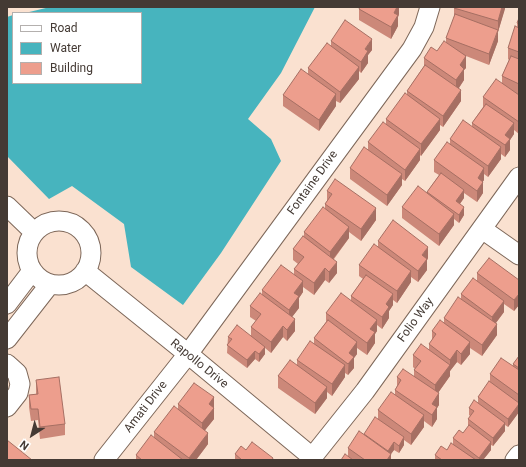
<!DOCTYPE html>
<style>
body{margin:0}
#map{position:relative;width:526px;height:467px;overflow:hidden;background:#fae1d0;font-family:Roboto,sans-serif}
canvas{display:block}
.frame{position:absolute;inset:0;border:8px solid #443a34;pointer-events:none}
.legend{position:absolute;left:12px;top:12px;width:130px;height:72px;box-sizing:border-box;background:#fff;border:1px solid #b4b0ae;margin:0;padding:5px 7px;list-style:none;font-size:12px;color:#443a34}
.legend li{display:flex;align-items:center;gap:8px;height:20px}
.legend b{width:20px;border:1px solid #b4b0ae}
.north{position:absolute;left:12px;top:415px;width:40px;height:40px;-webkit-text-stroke:3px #fff;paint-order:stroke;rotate:216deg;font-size:11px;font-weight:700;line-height:16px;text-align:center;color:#443a34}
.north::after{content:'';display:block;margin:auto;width:14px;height:18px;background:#443a34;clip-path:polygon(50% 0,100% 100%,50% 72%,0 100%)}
</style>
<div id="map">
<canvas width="526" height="467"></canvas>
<div class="frame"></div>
<ul class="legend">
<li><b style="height:5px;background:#fff"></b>Road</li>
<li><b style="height:11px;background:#47b4be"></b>Water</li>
<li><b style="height:11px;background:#ed9e8d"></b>Building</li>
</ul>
<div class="north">N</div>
</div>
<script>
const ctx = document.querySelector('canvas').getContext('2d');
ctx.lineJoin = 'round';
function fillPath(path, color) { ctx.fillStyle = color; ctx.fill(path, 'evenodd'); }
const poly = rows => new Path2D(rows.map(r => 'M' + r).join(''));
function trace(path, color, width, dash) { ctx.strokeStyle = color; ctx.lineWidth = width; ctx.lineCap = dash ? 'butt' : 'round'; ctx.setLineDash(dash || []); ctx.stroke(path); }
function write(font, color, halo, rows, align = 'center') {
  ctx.font = font + ' Roboto,sans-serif'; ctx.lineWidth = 3; ctx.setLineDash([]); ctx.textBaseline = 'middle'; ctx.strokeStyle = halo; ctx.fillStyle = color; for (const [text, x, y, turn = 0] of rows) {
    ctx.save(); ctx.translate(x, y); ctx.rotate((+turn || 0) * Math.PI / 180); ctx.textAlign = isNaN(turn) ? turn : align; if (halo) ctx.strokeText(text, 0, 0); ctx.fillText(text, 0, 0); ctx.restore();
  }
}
fillPath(poly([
 [50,7,315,7,281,73,248,119,271,139,281,161,221,253,183,305,131,267,124,224,72,186,49,199,7,156,7,17,13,15,13,83,141,83,141,13,25,13]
]), '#47b4be');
const minor = poly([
 [7,206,34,232],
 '27 253a32 32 0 1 1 64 0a32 32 0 1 1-64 0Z',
 [482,229,519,255],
 [85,271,188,354,312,457],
 [7,304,32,271],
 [7,339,50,284],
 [7,364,17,373,20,384,18,393,7,407],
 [104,460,188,354,412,49,424,27,430,7],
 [310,460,365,391,519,177],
 [515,460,519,455]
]);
trace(minor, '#7d6759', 21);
trace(minor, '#fff', 19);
fillPath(poly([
 [399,7,399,14,398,17,398,26,391,39,359,20,359,9],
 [505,7,498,32,498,41,489,65,466,56,466,68,464,70,464,80,459,88,461,101,443,127,440,125,440,130,421,156,420,155,420,160,405,181,402,179,402,185,387,206,350,179,350,168,368,150,368,142,386,124,386,119,407,95,407,91,424,66,424,58,437,51,446,43,446,38,454,17,454,8],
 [519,18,519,134,514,130,514,134,510,140,510,150,505,157,501,154,501,159,488,177,484,174,484,180,483,181,483,193,477,202,464,193,464,198,460,204,464,215,459,223,454,219,454,225,439,246,402,218,402,207,427,194,427,192,439,175,434,172,434,160,450,144,450,139,472,127,472,123,483,107,483,97,502,83,502,76,509,60,508,59,508,48,517,27,517,23],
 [331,41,372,50,368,55,368,63,361,73,359,71,359,79,340,103,336,101,336,106,319,131,283,106,283,95,308,74,308,68,331,46],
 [327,191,376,220,361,241,349,232,349,238,334,259,337,273,329,283,325,280,314,295,303,287,303,292,299,298,299,308,292,317,295,331,287,341,283,337,271,353,265,348,265,354,259,362,255,359,247,368,227,353,228,337,251,336,251,327,256,321,250,317,250,306,262,295,262,290,294,275,294,269,298,264,293,260,293,249,304,237,304,232,325,209,325,204,327,201],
 [378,241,428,258,427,260,427,270,418,282,411,277,411,282,397,303,393,300,393,305,389,311,389,318,382,329,377,325,377,331,375,334,375,343,367,355,357,348,357,354,354,358,354,368,348,375,345,373,345,377,332,396,327,392,327,398,315,414,278,388,278,376,297,366,297,360,314,344,314,338,326,322,326,313,351,301,351,296,363,279,359,276,359,265,378,246],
 [477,273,519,280,519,305,514,311,504,304,504,312,496,323,497,335,482,356,470,348,470,354,461,365,457,362,450,371,450,376,438,393,439,405,437,408,437,419,432,427,424,421,424,427,411,445,404,440,404,445,399,453,394,450,391,454,391,460,341,460,348,456,348,448,364,435,364,434,378,419,378,410,395,395,395,390,397,386,397,377,414,376,414,370,415,369,413,367,413,355,429,349,429,344,432,340,432,331,444,323,444,318,461,299,461,294,477,281],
 [519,356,519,412,508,427,505,425,505,431,493,446,491,445,491,450,483,460,435,460,435,455,447,450,453,444,453,438,463,433,468,427,468,419,470,416,469,415,469,408,478,403,478,397,490,382,490,374,513,366,513,364],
 [36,380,65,424,65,435,40,439,38,420,31,421,29,407,29,395,36,394],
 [214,397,214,419,205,430,208,444,196,460,136,460,136,455,154,438,154,432,178,410,178,404],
 [246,450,273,460,235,460,235,454]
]), '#cc8879');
fillPath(poly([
 [397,7,399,7,399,14,398,17,398,26,391,39,391,27,394,13],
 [502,7,505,7,505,9,498,32,498,41,489,65,489,54,498,31,498,21],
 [372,39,372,50,368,55,368,63,361,73,361,62,365,49],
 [466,56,466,68,464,70,464,80,456,92,456,80,460,65],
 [359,67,359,79,340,103,340,92],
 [461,90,461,101,443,127,443,116],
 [336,94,336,106,319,131,319,120],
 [440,119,440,130,421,156,421,144],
 [514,123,514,134,510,140,510,150,505,157,505,135],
 [501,147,501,159,488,177,488,166],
 [420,149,420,160,405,181,405,170],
 [484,168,484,180,478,189,478,178],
 [402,174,402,185,387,206,387,195],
 [483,182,483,193,477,202,477,191],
 [464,190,464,198,456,209,456,201],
 [464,207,464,215,459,223,459,215],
 [376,208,376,220,361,241,361,229],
 [454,214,454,225,439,246,439,234],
 [349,227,349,238,330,263,330,252],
 [428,247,428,258,427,260,427,270,418,282,418,271,422,255],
 [337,262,337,273,329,283,329,272],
 [325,268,325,280,314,295,314,283],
 [411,271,411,282,397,303,397,291],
 [303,281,303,292,299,298,299,308,289,321,289,310,294,293],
 [393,294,393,305,389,311,389,318,382,329,382,317,386,304],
 [519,294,519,305,514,311,514,300],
 [504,301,504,312,492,328,492,317],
 [295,319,295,331,287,341,287,330],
 [377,320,377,331,375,334,375,343,367,355,367,343,370,329],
 [497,324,497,335,482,356,482,345],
 [283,326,283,337,271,353,271,342],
 [357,342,357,354,354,358,354,368,348,375,349,353],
 [470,342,470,354,461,365,461,354],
 [265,347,265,354,259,362,259,354],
 [457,350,457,362,450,371,450,376,435,397,435,385,450,365,450,360],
 [255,351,255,359,247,368,247,360],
 [345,365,345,377,332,396,332,384],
 [327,387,327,398,315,414,315,403],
 [439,393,439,405,437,408,437,419,432,427,432,404],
 [214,397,214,419,202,434,202,423,209,404],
 [519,404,519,412,508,427,508,419],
 [424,415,424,427,411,445,411,434],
 [505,423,505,431,493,446,493,438],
 [208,433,208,444,196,460,189,460,189,458],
 [404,437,404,445,399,453,399,446],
 [394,442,394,450,388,458,388,451],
 [491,442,491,450,483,460,479,460,479,458],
 [391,454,391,460,387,460]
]), '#a66f63');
const building = poly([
 [360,7,397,7,394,13,398,15,391,27,359,9,360,7],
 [454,7,502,7,498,21,454,8,454,7],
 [455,14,498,30,489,54,446,38,455,14],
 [519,18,519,24,517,23,519,18],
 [345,20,372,39,365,49,368,51,361,62,331,41,345,20],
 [515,26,519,28,519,52,508,48,515,26],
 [444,41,466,56,460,65,464,69,456,80,424,58,431,47,437,51,444,41],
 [327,43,359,67,340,92,308,68,327,43],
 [511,56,519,59,519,84,502,76,511,56],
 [425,65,461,90,443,116,407,91,425,65],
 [301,69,336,94,319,120,283,95,301,69],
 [496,79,519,95,519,122,483,97,496,79],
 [405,93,440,119,421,144,386,119,405,93],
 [486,104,514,123,505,135,510,139,505,145,472,123,486,104],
 [463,120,501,147,488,166,450,139,463,120],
 [383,122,420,149,405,170,368,142,383,122],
 [447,142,484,168,478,178,483,182,477,191,434,160,447,142],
 [364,147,402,174,387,195,350,168,364,147],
 [441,173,464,190,456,201,464,207,459,215,427,192,441,173],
 [335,179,376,208,361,229,325,204,332,194,327,191,335,179],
 [418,186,454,214,439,234,402,207,418,186],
 [323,207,349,227,330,252,304,232,323,207],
 [393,220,428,247,422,255,427,259,418,271,378,241,393,220],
 [303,236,337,262,329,272,325,268,314,283,294,269,304,257,293,249,303,236],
 [374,244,411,271,397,291,359,265,374,244],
 [489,258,519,280,519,294,514,300,477,273,489,258],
 [281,265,303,281,294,293,299,296,289,310,262,290,281,265],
 [366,275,393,294,386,304,389,307,382,317,351,296,366,275],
 [473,278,504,301,492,317,461,294,473,278],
 [260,293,295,319,287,330,283,326,271,342,251,327,261,314,250,306,260,293],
 [341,293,377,320,370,329,375,332,367,343,326,313,341,293],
 [458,297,497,324,482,345,444,318,458,297],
 [328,320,357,342,349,353,354,357,348,364,314,338,328,320],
 [440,320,470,342,461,354,457,350,450,360,429,344,436,334,432,331,440,320],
 [237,325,265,347,259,354,255,351,247,360,227,345,232,339,228,337,237,325],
 [310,341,345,365,332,384,297,360,310,341],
 [421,344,450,365,435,385,414,370,421,361,413,355,421,344],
 [519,356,519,368,513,364,519,356],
 [501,358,519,370,519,395,490,374,501,358],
 [290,360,327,387,315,403,278,376,290,360],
 [403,369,439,393,432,404,437,407,432,415,395,390,401,380,397,377,403,369],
 [59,377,65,424,40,427,38,409,31,409,29,395,38,394,36,380,59,377],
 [489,381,519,403,519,404,508,419,478,397,489,381],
 [194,383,214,397,209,404,214,408,202,423,178,404,194,383],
 [391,392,424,415,411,434,378,410,391,392],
 [474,400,505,423,493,438,468,419,474,411,469,408,474,400],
 [174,406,208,433,189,458,154,432,174,406],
 [375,417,404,437,399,446,394,442,388,451,364,434,375,417],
 [469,425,491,442,479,458,453,438,459,430,463,433,469,425],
 [359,431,391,454,387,460,365,460,348,448,359,431],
 [151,435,183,460,142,460,136,455,151,435],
 [7,440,32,460,7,460,7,440],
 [252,442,273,458,272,460,242,460,235,454,241,446,246,450,252,442],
 [451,443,476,460,442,460,435,455,441,446,447,450,451,443],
 [345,454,353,460,341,460,345,454]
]);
fillPath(building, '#ed9e8d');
trace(building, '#a66f63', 1);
write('12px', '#443a34', '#fff', [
 ["Fontaine Drive",313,183,-54],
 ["Folio Way",416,320,-54],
 ["Rapollo Drive",199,364,39],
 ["Amati Drive",146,407,-52]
]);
</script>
